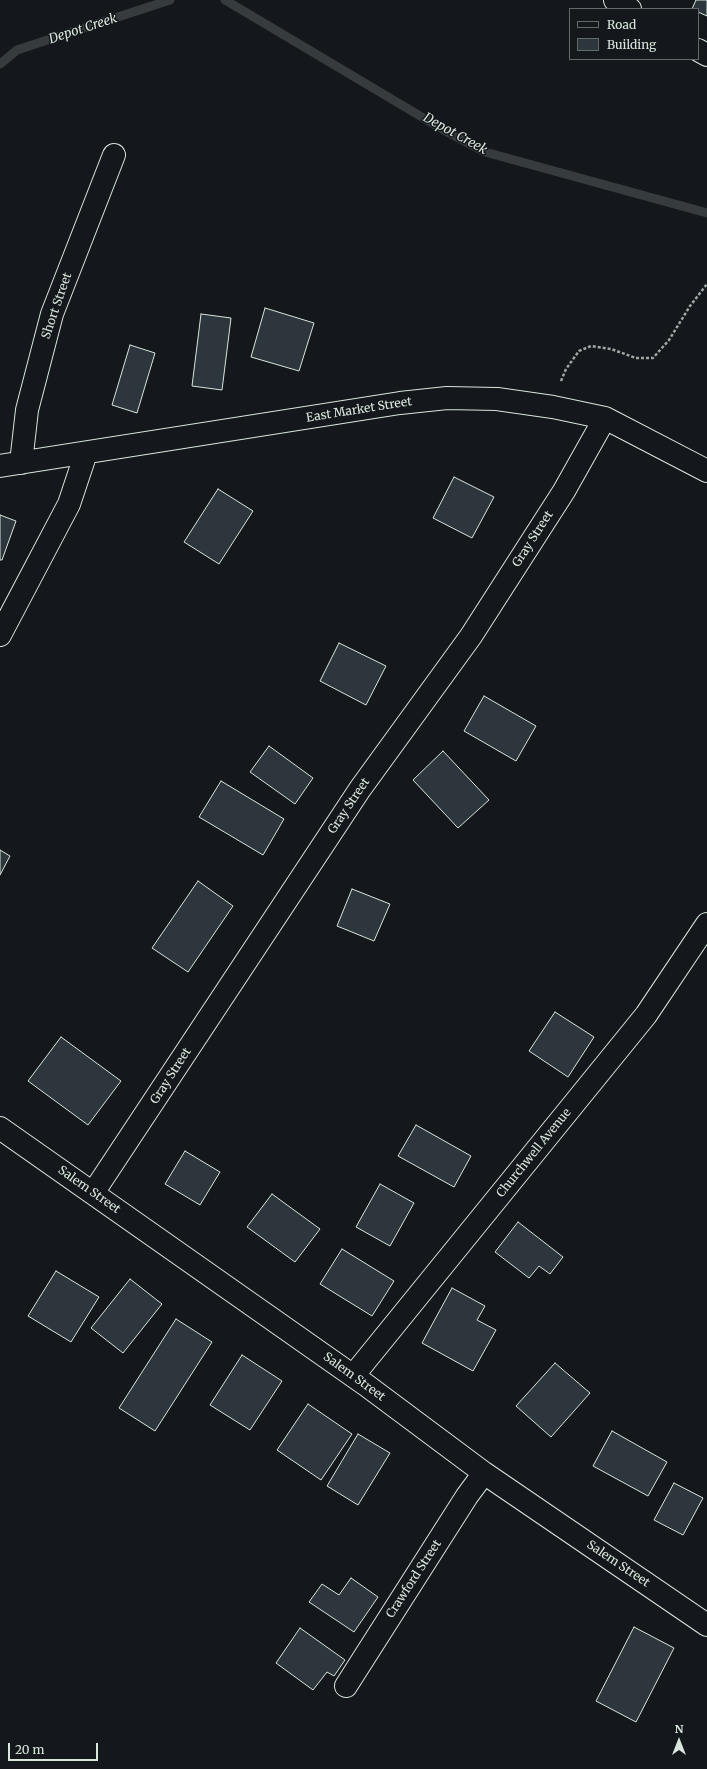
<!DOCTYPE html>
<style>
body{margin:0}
#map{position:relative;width:707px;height:1769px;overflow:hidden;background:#14181c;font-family:Merriweather,serif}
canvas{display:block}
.legend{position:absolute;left:569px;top:8px;width:130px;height:52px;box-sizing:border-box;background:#14181c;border:1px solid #626a69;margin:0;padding:5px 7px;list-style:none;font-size:12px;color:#d8e6dc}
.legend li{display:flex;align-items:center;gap:8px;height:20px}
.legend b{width:20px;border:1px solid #626a69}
.north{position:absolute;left:659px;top:1721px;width:40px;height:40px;-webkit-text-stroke:3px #14181c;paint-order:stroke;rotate:0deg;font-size:11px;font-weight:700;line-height:16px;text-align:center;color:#d8e6dc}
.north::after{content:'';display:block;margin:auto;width:14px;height:18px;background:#d8e6dc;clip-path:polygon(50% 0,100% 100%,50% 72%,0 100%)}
.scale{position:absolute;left:8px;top:1743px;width:90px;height:18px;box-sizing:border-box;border:2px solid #d8e6dc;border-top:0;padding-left:5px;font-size:12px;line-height:14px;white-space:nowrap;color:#d8e6dc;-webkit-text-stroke:3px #14181c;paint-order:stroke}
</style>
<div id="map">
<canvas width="707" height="1769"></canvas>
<ul class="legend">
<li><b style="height:5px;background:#14181c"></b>Road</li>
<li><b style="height:11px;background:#2c363c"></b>Building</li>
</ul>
<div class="north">N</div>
<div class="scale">20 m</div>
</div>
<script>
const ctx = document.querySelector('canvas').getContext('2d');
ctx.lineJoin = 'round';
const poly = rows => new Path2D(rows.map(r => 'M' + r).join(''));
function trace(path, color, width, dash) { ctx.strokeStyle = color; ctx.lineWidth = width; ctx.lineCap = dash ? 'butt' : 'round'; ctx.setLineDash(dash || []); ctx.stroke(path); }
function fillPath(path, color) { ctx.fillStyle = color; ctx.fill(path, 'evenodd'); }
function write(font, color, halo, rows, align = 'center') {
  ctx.font = font + ' Merriweather,serif'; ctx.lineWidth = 3; ctx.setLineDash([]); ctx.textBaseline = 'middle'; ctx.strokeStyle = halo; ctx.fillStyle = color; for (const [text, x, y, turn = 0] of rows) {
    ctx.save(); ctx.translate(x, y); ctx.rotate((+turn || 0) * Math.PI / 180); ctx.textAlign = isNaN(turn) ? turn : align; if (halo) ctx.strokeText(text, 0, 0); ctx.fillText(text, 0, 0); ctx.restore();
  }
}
trace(poly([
 [225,0,442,129,485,152,707,213],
 [0,64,17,50,170,0]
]), '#363b3e', 9);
const building = poly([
 [696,0,707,0,707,16,698,12,698,9,692,9,696,0],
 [265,308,314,323,299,371,251,357,265,308],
 [201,314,231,318,222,390,192,386,201,314],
 [130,345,155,353,137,413,112,405,130,345],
 [454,477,494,497,472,538,433,518,454,477],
 [218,489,253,511,219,564,184,542,218,489],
 [0,515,16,521,2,560,0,560,0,515],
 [339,643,386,666,366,705,320,681,339,643],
 [484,696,536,726,516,761,464,731,484,696],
 [269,746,313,778,295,804,250,772,269,746],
 [443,751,489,800,458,828,413,780,443,751],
 [221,781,284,819,263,855,199,817,221,781],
 [0,850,10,856,0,875,0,850],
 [198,881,233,906,188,972,152,948,198,881],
 [352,889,390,904,374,941,337,926,352,889],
 [555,1012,594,1037,568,1077,529,1051,555,1012],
 [61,1037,121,1081,88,1125,28,1081,61,1037],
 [416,1125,471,1156,454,1187,398,1156,416,1125],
 [185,1151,220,1172,200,1205,165,1184,185,1151],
 [380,1184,414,1203,390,1246,356,1227,380,1184],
 [272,1194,320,1229,295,1262,247,1227,272,1194],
 [518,1222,563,1257,550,1274,539,1266,529,1278,495,1252,518,1222],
 [342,1249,394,1281,372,1316,320,1284,342,1249],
 [56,1271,99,1297,71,1342,28,1316,56,1271],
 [130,1279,162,1304,123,1353,91,1328,130,1279],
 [452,1288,485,1306,477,1320,496,1330,473,1371,422,1343,452,1288],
 [176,1319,212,1342,155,1431,119,1408,176,1319],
 [242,1355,282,1381,250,1430,210,1405,242,1355],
 [555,1363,590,1393,551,1437,516,1406,555,1363],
 [308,1404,352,1434,321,1480,277,1450,308,1404],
 [612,1431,667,1462,648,1496,593,1466,612,1431],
 [358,1434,390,1453,358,1505,327,1486,358,1434],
 [674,1483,703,1498,683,1535,654,1520,674,1483],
 [351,1578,378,1597,354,1632,309,1602,322,1584,339,1595,351,1578],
 [634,1627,674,1648,636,1722,596,1701,634,1627],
 [300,1628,345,1660,334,1676,327,1672,313,1690,276,1663,300,1628]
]);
fillPath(building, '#2c363c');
trace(building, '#d8e6dc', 1);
const minor = poly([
 [615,0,630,9],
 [698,50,707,55],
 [21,463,27,410,52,314,114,155],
 [0,466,400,403,447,398,497,399,553,407,605,418,707,471],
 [0,635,69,504,86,453],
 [0,1128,366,1385,484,1473,707,1625],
 [93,1193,360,789,471,636,564,491,605,418],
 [353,1376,646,1015,707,924],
 [346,1686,467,1496,484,1473]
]);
trace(minor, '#d8e6dc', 24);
trace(poly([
 [561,381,566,369,579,351,591,346,611,349,636,358,653,358,669,340,690,306,707,284]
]), '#9da8a2', 2.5, [3, 2]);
trace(minor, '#14181c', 22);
write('12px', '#d8e6dc', '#14181c', [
 ["Short Street",57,306,-71],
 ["East Market Street",359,410,-9],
 ["Gray Street",533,539,-57],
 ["Gray Street",349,806,-56],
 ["Gray Street",171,1076,-57],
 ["Churchwell Avenue",534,1153,-51],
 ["Salem Street",89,1190,35],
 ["Salem Street",354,1377,36],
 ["Salem Street",618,1564,34],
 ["Crawford Street",414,1579,-57]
]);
write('italic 13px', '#d8e6dc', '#14181c', [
 ["Depot Creek",83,29,-18],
 ["Depot Creek",455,134,29]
]);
</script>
